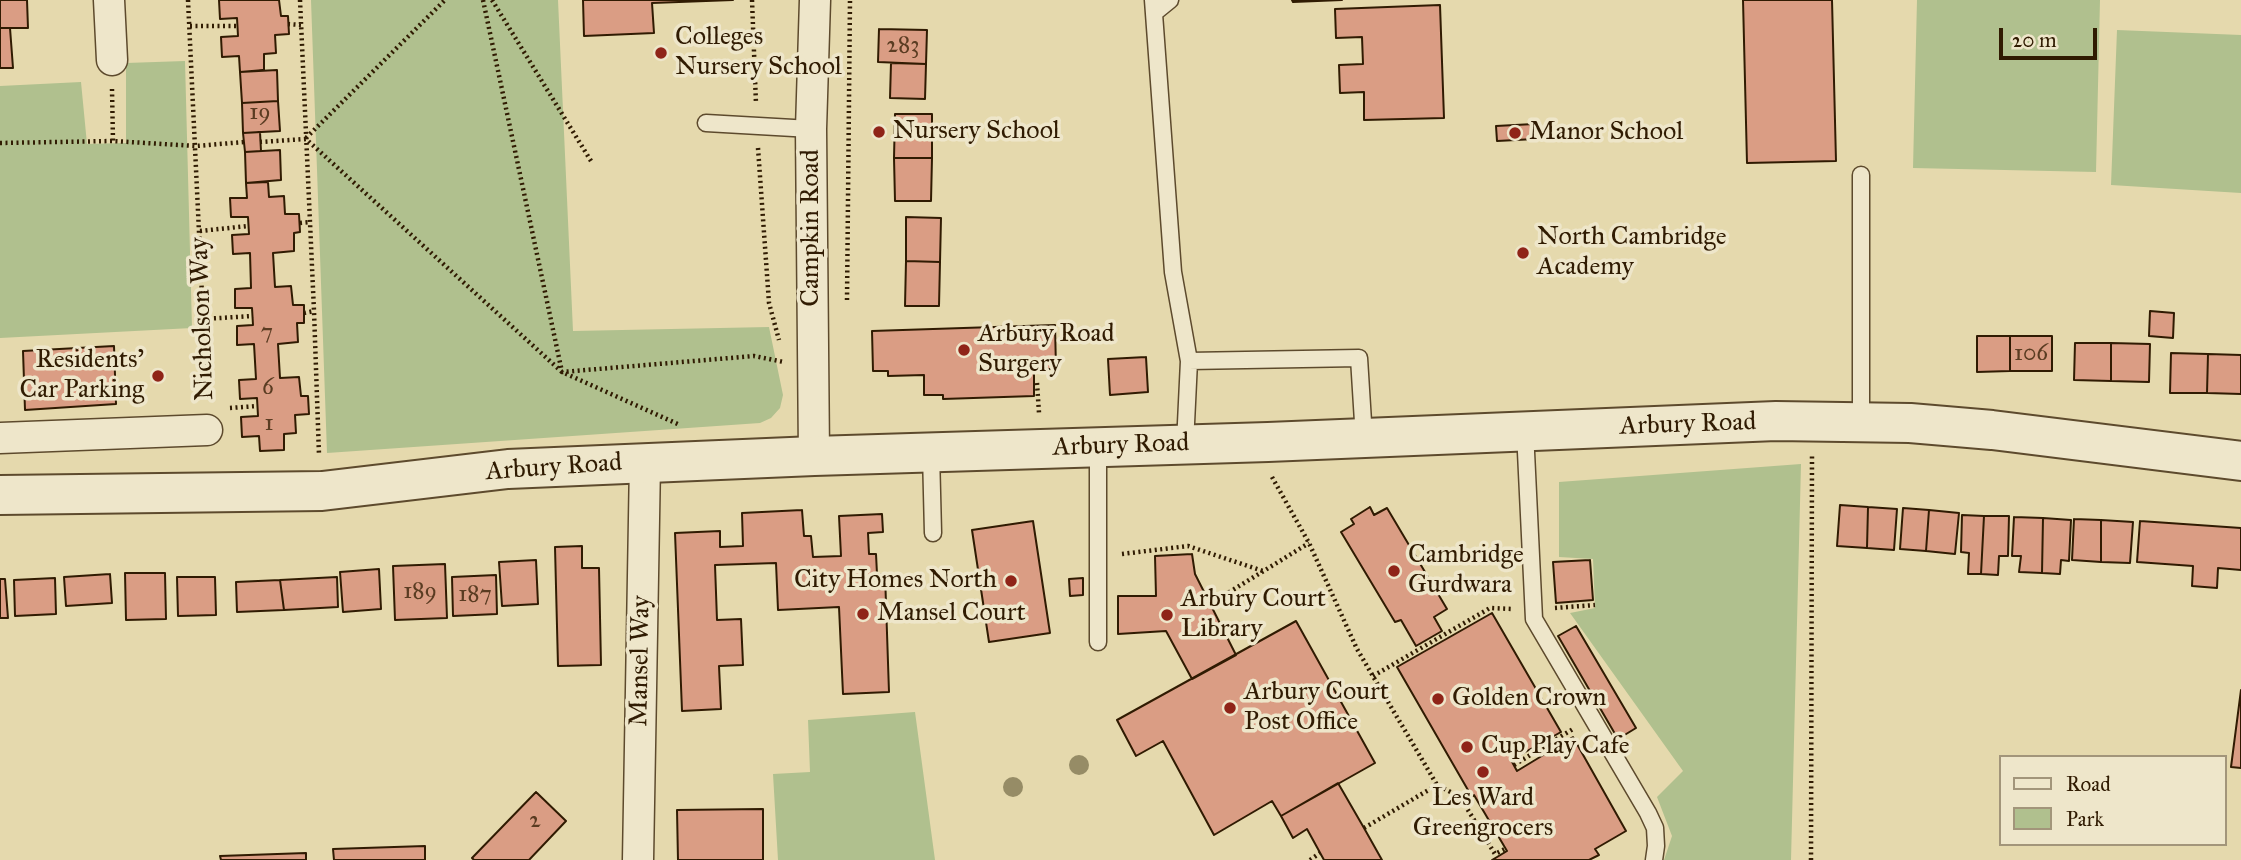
<!DOCTYPE html>
<style>
body{margin:0}
#map{position:relative;width:2241px;height:860px;overflow:hidden;background:#e5d9ad;font-family:"IM FELL Great Primer",serif}
canvas{display:block}
.legend{position:absolute;left:1999px;top:755px;width:228px;height:91px;box-sizing:border-box;background:#eee6ca;border:2px solid #a2957a;margin:0;padding:9px 12px;list-style:none;font-size:21px;color:#301b02}
.legend li{display:flex;align-items:center;gap:14px;height:35px}
.legend b{width:35px;border:2px solid #a2957a}
.scale{position:absolute;left:1999px;top:28px;width:98px;height:32px;box-sizing:border-box;border:4px solid #301b02;border-top:0;padding-left:9px;font-size:21px;line-height:24px;white-space:nowrap;color:#301b02;-webkit-text-stroke:5px #eee6ca;paint-order:stroke}
</style>
<div id="map">
<canvas width="2241" height="860"></canvas>
<ul class="legend">
<li><b style="height:9px;background:#eee6ca"></b>Road</li>
<li><b style="height:19px;background:#b0c08e"></b>Park</li>
</ul>
<div class="scale">20 m</div>
</div>
<script>
const ctx = document.querySelector('canvas').getContext('2d');
ctx.lineJoin = 'round';
function fillPath(path, color) { ctx.fillStyle = color; ctx.fill(path, 'evenodd'); }
const poly = rows => new Path2D(rows.map(r => 'M' + r).join(''));
function trace(path, color, width, dash) { ctx.strokeStyle = color; ctx.lineWidth = width; ctx.lineCap = dash ? 'butt' : 'round'; ctx.setLineDash(dash || []); ctx.stroke(path); }
function write(font, color, halo, rows, align = 'center') {
  ctx.font = font + ' "IM FELL Great Primer",serif'; ctx.lineWidth = 7; ctx.setLineDash([]); ctx.textBaseline = 'middle'; ctx.strokeStyle = halo; ctx.fillStyle = color; for (const [text, x, y, turn = 0] of rows) {
    ctx.save(); ctx.translate(x, y); ctx.rotate((+turn || 0) * Math.PI / 180); ctx.textAlign = isNaN(turn) ? turn : align; if (halo) ctx.strokeText(text, 0, 0); ctx.fillText(text, 0, 0); ctx.restore();
  }
}
fillPath(poly([
 [311,0,558,0,573,331,769,327,783,395,780,408,771,418,760,423,327,453],
 [1917,0,2100,0,2096,172,1913,168],
 [2117,30,2241,35,2241,193,2111,185],
 [185,61,192,328,0,338,0,86,81,82,87,144,126,143,126,63],
 [1801,464,1791,860,1664,860,1672,836,1657,797,1683,771,1570,613,1595,608,1593,559,1559,557,1559,482],
 [915,712,935,860,778,860,773,774,810,772,808,720]
]), '#b0c08e');
const building = poly([
 [0,0,27,0,28,28,0,28,0,0],
 [219,0,279,0,281,16,288,16,289,34,275,35,276,53,264,54,264,70,240,72,239,56,222,57,221,37,238,36,237,18,220,19,219,0],
 [583,0,733,0,652,3,654,33,584,36,583,0],
 [1292,0,1342,0,1293,2,1292,0],
 [1743,0,1832,0,1836,161,1747,163,1743,0],
 [1440,5,1444,118,1364,120,1364,92,1340,93,1339,65,1363,64,1362,37,1336,38,1335,9,1440,5],
 [0,28,10,28,13,68,0,68,0,28],
 [879,29,927,30,926,64,878,62,879,29],
 [891,63,926,64,925,99,890,98,891,63],
 [277,70,278,101,242,103,240,72,277,70],
 [278,101,280,131,243,133,242,103,278,101],
 [895,114,932,114,932,158,894,158,895,114],
 [1534,124,1535,139,1497,141,1496,126,1534,124],
 [260,132,261,151,245,152,243,133,260,132],
 [280,150,281,180,246,183,245,152,280,150],
 [894,158,932,158,931,201,895,201,894,158],
 [268,182,269,197,284,196,285,214,299,214,300,232,294,233,294,251,273,253,275,287,291,286,293,305,304,305,304,323,297,323,298,342,278,344,280,378,299,377,301,396,308,396,309,414,295,415,296,433,284,434,284,450,260,451,259,436,242,437,241,417,258,416,257,398,240,399,239,380,256,379,254,344,237,345,237,326,253,325,252,308,235,308,235,289,251,288,250,253,233,254,232,235,249,234,248,217,231,217,230,198,247,198,246,183,268,182],
 [906,217,941,218,940,262,906,261,906,217],
 [906,261,940,262,939,306,905,306,906,261],
 [2150,311,2174,313,2173,338,2149,336,2150,311],
 [1055,325,1056,369,1034,369,1034,396,943,399,943,395,924,395,924,375,888,376,888,371,873,371,872,331,1055,325],
 [1977,336,2010,336,2010,371,1977,372,1977,336],
 [2010,336,2052,336,2052,371,2010,371,2010,336],
 [2075,343,2111,343,2111,381,2074,380,2075,343],
 [2111,343,2150,344,2149,382,2111,381,2111,343],
 [114,346,116,404,25,410,23,351,114,346],
 [2171,353,2208,354,2207,393,2170,393,2171,353],
 [2208,354,2241,355,2241,394,2207,393,2208,354],
 [1146,357,1148,392,1110,395,1108,359,1146,357],
 [1840,505,1868,507,1867,548,1837,546,1840,505],
 [1370,507,1374,515,1387,508,1447,609,1434,617,1442,631,1416,646,1401,620,1395,622,1341,532,1354,524,1351,519,1370,507],
 [1868,507,1897,509,1894,550,1867,548,1868,507],
 [1903,508,1929,510,1926,551,1900,549,1903,508],
 [802,510,804,536,811,536,813,557,841,556,839,516,882,514,883,532,868,533,869,554,876,554,877,574,885,574,889,692,843,694,839,607,778,610,776,563,715,565,717,620,741,619,743,665,719,666,721,709,682,711,675,533,720,531,720,547,743,546,742,513,802,510],
 [1929,510,1959,513,1955,554,1926,551,1929,510],
 [1962,515,1984,516,1981,574,1968,574,1969,553,1961,552,1962,515],
 [1984,516,2009,516,2008,556,1999,556,1998,575,1981,574,1984,516],
 [2014,517,2043,518,2042,573,2019,572,2021,556,2012,556,2014,517],
 [2043,518,2071,520,2069,561,2061,560,2060,574,2042,573,2043,518],
 [2074,519,2101,520,2101,562,2072,560,2074,519],
 [2101,520,2133,522,2130,563,2101,562,2101,520],
 [1033,521,1050,633,989,642,972,530,1033,521],
 [2140,521,2241,528,2241,570,2218,568,2217,588,2192,586,2193,566,2137,562,2140,521],
 [582,546,582,568,599,568,601,665,558,666,555,547,582,546],
 [1192,554,1195,574,1236,655,1192,679,1166,631,1118,634,1118,596,1156,596,1155,556,1192,554],
 [536,560,538,604,502,606,499,562,536,560],
 [1590,560,1593,600,1556,603,1553,562,1590,560],
 [445,564,447,618,395,620,393,566,445,564],
 [379,569,381,609,343,612,340,572,379,569],
 [125,573,165,573,166,619,126,620,125,573],
 [110,574,112,603,66,606,64,577,110,574],
 [496,575,497,614,453,616,452,577,496,575],
 [177,577,215,577,216,615,178,616,177,577],
 [337,577,338,607,284,610,280,580,337,577],
 [55,578,56,614,15,616,14,580,55,578],
 [1083,578,1083,595,1070,596,1069,579,1083,578],
 [0,579,5,579,8,618,0,618,0,579],
 [280,580,284,610,237,612,236,582,280,580],
 [1492,613,1561,732,1511,760,1517,771,1573,737,1626,831,1595,849,1599,855,1589,860,1492,860,1507,851,1474,795,1472,797,1397,667,1492,613],
 [1296,621,1375,763,1281,816,1272,801,1214,835,1163,741,1136,756,1117,720,1296,621],
 [1576,626,1636,728,1618,739,1558,636,1576,626],
 [2241,690,2241,768,2231,767,2241,690],
 [1338,783,1364,828,1382,860,1324,860,1307,829,1293,838,1281,816,1338,783],
 [536,792,566,821,529,860,474,860,472,858,536,792],
 [763,809,763,860,678,860,677,810,763,809],
 [425,846,425,860,334,860,333,849,425,846],
 [306,853,306,860,221,860,220,856,306,853]
]);
fillPath(building, '#da9d84');
trace(building, '#301b02', 2);
const service = poly([
 [1153,0,1173,272,1189,361],
 [1154,13,1170,0],
 [706,123,811,129],
 [1861,422,1861,175],
 [1525,431,1534,619,1648,813,1655,828,1656,846,1654,860],
 [1185,444,1189,361,1359,358,1364,438],
 [931,453,933,533],
 [1098,642,1098,447]
]);
const minor = poly([
 [109,0,112,60],
 [0,438,207,430],
 [814,456,811,129,815,0],
 [638,860,645,462]
]);
const tertiary = poly([
 [0,495,322,491,508,469,814,456,1268,442,1776,421,1910,423,1992,430,2241,461]
]);
trace(service, '#5d4a2d', 19);
trace(minor, '#5d4a2d', 33);
trace(tertiary, '#5d4a2d', 42);
trace(poly([
 [188,0,207,401],
 [300,0,314,311,319,455],
 [483,0,562,372,754,356,784,362],
 [492,0,591,161],
 [752,0,756,104],
 [288,24,301,25],
 [190,26,238,26],
 [112,89,113,141],
 [306,138,445,0],
 [260,142,306,139,562,372,680,425],
 [0,143,113,141,196,146,244,142],
 [758,148,769,303,779,340],
 [300,223,310,222],
 [200,231,248,226],
 [847,300,850,0],
 [304,313,314,311],
 [203,319,253,316],
 [1037,383,1039,413],
 [230,408,257,406],
 [1272,477,1309,543,1357,649,1437,785,1460,797,1495,854,1505,849],
 [1122,554,1188,546,1263,571],
 [1210,604,1309,543],
 [1555,608,1595,605],
 [1373,676,1490,608,1512,609],
 [1514,765,1573,729],
 [1460,797,1469,791],
 [1364,828,1437,785],
 [1310,860,1320,853],
 [1811,860,1812,455]
]), '#301b02', 4.5, [2, 3.5]);
trace(service, '#eee6ca', 16);
trace(minor, '#eee6ca', 30);
trace(tertiary, '#eee6ca', 38);
ctx.fillStyle = '#968c66';
for (const [x, y] of [
 [1079,765],
 [1013,787]
]) { ctx.beginPath(); ctx.arc(x, y, 10, 0, 2 * Math.PI); ctx.fill(); }
for (const [x, y, r, color] of [
 [661,53,7,"#8f2418"],
 [879,132,7,"#8f2418"],
 [1515,133,7,"#8f2418"],
 [1523,253,7,"#8f2418"],
 [964,350,7,"#8f2418"],
 [158,376,7,"#8f2418"],
 [1394,571,7,"#8f2418"],
 [1011,581,7,"#8f2418"],
 [863,614,7,"#8f2418"],
 [1167,615,7,"#8f2418"],
 [1438,699,7,"#8f2418"],
 [1230,708,7,"#8f2418"],
 [1467,747,7,"#8f2418"],
 [1483,772,7,"#8f2418"]
]) { const dot = new Path2D(); dot.arc(x, y, r, 0, 2 * Math.PI); ctx.fillStyle = color; ctx.fill(dot); trace(dot, '#eee6ca', 2.5); }
write('23px', '#5a3c22', null, [
 ["283",903,46],
 ["19",260,113],
 ["7",267,333],
 ["106",2031,354],
 ["6",268,388],
 ["1",269,424],
 ["189",420,592],
 ["187",475,595],
 ["2",535,821]
]);
write('26px', '#301b02', '#eee6ca', [
 ["Colleges",675,38],
 ["Nursery School",675,68],
 ["Nursery School",893,132],
 ["Manor School",1529,133],
 ["North Cambridge",1537,238],
 ["Academy",1537,268],
 ["Arbury Road",978,335],
 ["Surgery",978,365],
 ["Residents'",144,361,"right"],
 ["Car Parking",144,391,"right"],
 ["Cambridge",1408,556],
 ["Gurdwara",1408,586],
 ["City Homes North",997,581,"right"],
 ["Arbury Court",1181,600],
 ["Library",1181,630],
 ["Mansel Court",877,614],
 ["Arbury Court",1244,693],
 ["Post Office",1244,723],
 ["Golden Crown",1452,699],
 ["Cup Play Cafe",1481,747],
 ["Les Ward",1483,799,"center"],
 ["Greengrocers",1483,829,"center"]
], 'left');
write('26px', '#301b02', '#eee6ca', [
 ["Campkin Road",812,228,-90],
 ["Nicholson Way",203,319,-92],
 ["Arbury Road",1688,425,-2],
 ["Arbury Road",1121,446,-2],
 ["Arbury Road",554,468,-4],
 ["Mansel Way",641,661,-89]
]);
</script>
